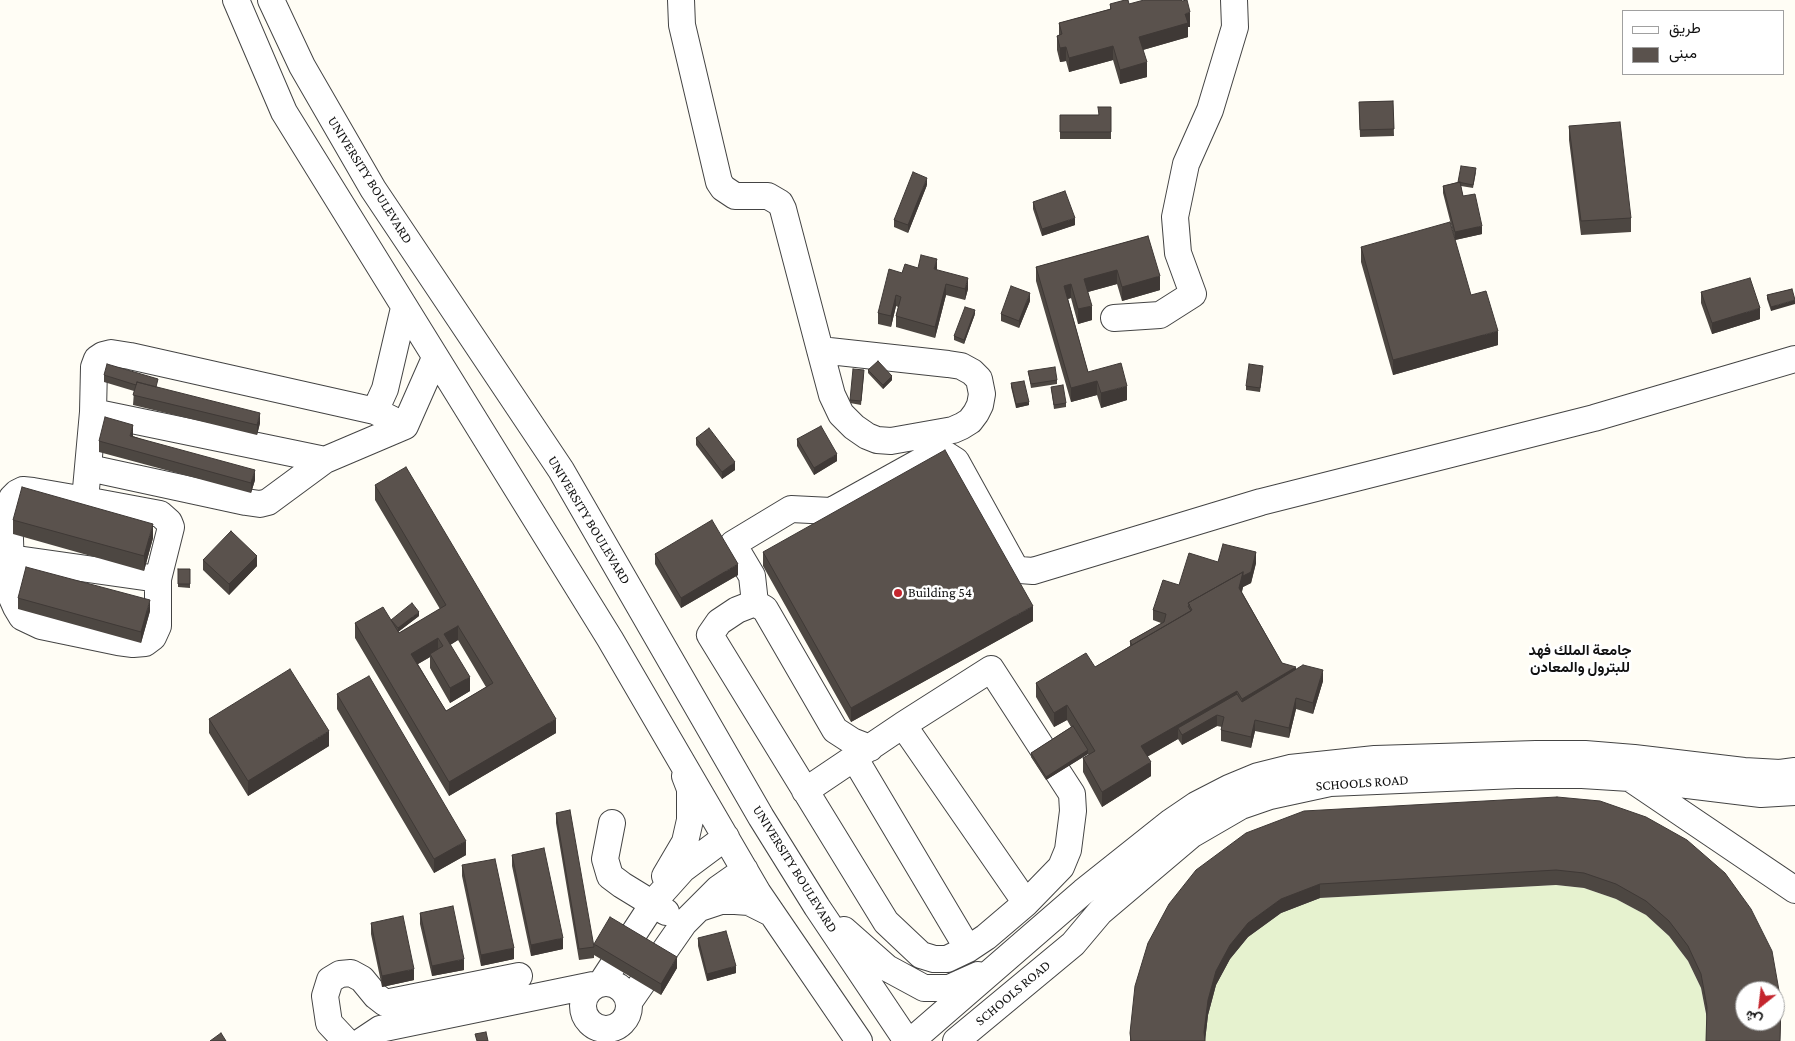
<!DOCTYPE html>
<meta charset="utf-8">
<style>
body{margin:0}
#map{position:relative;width:1795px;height:1041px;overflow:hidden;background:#fffdf5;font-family:"Crimson Pro",Vazirmatn,serif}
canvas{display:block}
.legend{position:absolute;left:1622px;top:10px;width:162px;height:65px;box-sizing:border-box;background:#fff;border:1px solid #a0a0a0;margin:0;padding:6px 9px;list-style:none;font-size:15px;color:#111}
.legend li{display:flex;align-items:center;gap:10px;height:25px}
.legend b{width:25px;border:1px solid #a0a0a0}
.north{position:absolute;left:1735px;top:981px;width:50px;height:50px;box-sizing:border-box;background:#fff;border:1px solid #a0a0a0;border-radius:50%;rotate:209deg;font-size:14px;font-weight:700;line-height:20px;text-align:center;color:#111}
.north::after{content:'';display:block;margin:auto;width:18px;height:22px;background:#c4262e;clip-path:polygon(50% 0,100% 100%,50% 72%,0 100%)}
</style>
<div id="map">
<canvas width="1795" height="1041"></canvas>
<ul class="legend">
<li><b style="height:6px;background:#fff"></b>طريق</li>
<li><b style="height:14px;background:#5a524d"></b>مبنى</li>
</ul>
<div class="north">ش</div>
</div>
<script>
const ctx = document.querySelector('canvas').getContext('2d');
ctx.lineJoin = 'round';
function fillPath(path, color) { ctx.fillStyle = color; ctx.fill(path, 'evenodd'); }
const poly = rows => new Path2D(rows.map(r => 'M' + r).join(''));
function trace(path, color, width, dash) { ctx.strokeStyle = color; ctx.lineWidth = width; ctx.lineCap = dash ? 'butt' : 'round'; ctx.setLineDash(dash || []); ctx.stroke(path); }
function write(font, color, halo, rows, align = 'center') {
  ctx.font = font + ' "Crimson Pro",Vazirmatn,serif'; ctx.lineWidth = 5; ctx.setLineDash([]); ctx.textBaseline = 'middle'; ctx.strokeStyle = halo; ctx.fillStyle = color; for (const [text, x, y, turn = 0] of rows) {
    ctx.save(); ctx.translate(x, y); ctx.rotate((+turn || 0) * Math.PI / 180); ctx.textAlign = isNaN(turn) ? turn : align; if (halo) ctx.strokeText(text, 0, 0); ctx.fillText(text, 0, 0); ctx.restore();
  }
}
fillPath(poly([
 [1556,885,1584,888,1616,899,1646,915,1669,936,1688,961,1701,988,1707,1021,1707,1041,1205,1041,1208,1015,1216,985,1230,959,1248,937,1281,913,1320,898]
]), '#e6f2cf');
const minor = poly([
 [236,0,284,112,610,639,758,893,859,1041],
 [271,0,302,66,373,189,561,470,761,817,817,907,907,1041],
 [681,0,682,25,719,182,723,188,735,196,768,196,780,203,783,209,820,350,832,395,841,414,854,427,867,436,877,440,891,441,953,430,962,426,970,421,976,413,980,405,982,394,979,379,972,372,961,366,948,364,820,350],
 [1114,318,1160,315,1193,294,1178,253,1175,217,1186,164,1210,110,1235,27,1234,0],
 [375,411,385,389,404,308],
 [93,412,325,460],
 [89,468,246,502,260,504,268,502,325,460,405,426,435,358],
 [85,500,160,514,169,522,171,527,158,579,158,626,153,637,145,643,133,644,118,642,41,626,22,617,16,607,12,598,9,510,12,498,17,493,23,490,33,491,85,500,93,412,94,367,97,359,103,355,111,353,130,356,375,411,405,426],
 [10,558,158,579],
 [755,603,752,576,733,544,791,509,831,511,932,455,937,453,945,454,956,461,1014,566,1020,570,1033,571,1261,502,1594,418,1795,359],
 [870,748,852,741,835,730,765,609,755,603,737,610,719,622,710,635,886,922,921,955,934,959,947,959,968,949,986,937,1026,903,1061,867,1068,850,1073,811,1072,794,991,669,903,725],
 [855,759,968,949],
 [1634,781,1795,890],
 [805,791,903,725,1026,903],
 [612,823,605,859,610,876,622,885,666,912],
 [665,876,685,842,690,820,690,789,685,776],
 [700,908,721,901,735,901,749,902,771,913],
 [844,930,887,968,924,988,949,988,978,975],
 [602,982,657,898,683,869,726,837],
 '583 1006a23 23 0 1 1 46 0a23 23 0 1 1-46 0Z',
 [629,1002,684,923,718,889,745,870],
 [346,1041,329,1023,325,996,330,980,340,974,351,973,362,979,376,996,385,1003,519,976],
 [362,1041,380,1029,593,985],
 [911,1041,1083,892,1171,822,1196,805,1229,788,1258,776,1290,768,1375,759,1536,754,1585,754,1634,758,1744,771,1780,773,1795,771],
 [956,1041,1073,944,1100,912,1191,835,1241,806,1270,796,1330,783,1516,775,1582,775,1630,778,1761,794,1795,792]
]);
trace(minor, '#444', 28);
trace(minor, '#fff', 26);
fillPath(poly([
 [1110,4,1129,4,1190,27,1188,27,1188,37,1143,50,1147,77,1120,84,1113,60,1069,72,1066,61,1060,62,1057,50,1057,36,1059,35,1059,23,1110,9],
 [1393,101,1394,136,1360,137,1359,102],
 [1111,107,1111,139,1060,139,1060,115,1098,115],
 [1569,126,1631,218,1631,232,1581,235,1569,140],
 [1476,172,1473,188,1461,186,1463,196,1482,234,1455,240,1443,193,1443,186,1458,182],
 [927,185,908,233,894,227,894,220],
 [1033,202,1075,225,1042,236,1033,209],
 [1148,236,1160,290,1122,301,1117,284,1088,292,1092,320,1078,324,1071,298,1068,299,1088,372,1127,400,1101,408,1097,395,1071,402,1036,281,1036,267],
 [1361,247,1498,345,1393,375,1361,262],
 [918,268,937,270,968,289,965,300,946,295,935,338,896,327,896,316,898,307,896,306,891,327,878,324,878,313,902,273],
 [1792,289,1771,311,1767,299,1767,295],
 [1701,292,1760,319,1712,334,1701,303],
 [1030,301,1019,328,1001,321,1001,314],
 [975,314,964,344,954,340,954,336],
 [1263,369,1260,392,1246,390,1246,386],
 [868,370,892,380,883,389,868,373],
 [1028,371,1057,380,1057,384,1031,388],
 [864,374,861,405,850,403,850,400],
 [104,375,158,387,158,388,260,423,257,435,133,405,134,391,104,382],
 [1011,383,1029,405,1016,408,1011,387],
 [1051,387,1066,403,1066,407,1054,409],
 [133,436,255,480,251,493,99,452,99,441],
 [696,438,735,470,722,479,696,445],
 [797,439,837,461,814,475,797,446],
 [375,485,556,733,449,796,355,638,355,623,391,620,419,616,398,632,399,633,440,609,375,500],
 [458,640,486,687,446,711,418,664,430,657,430,668,450,703,470,691,450,645],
 [13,520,153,538,144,571,13,534],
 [763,552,1033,621,851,722,763,566],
 [655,554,738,575,681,608,655,564],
 [203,560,257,566,229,595,203,570],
 [1218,562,1256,563,1251,583,1243,587,1242,592,1282,663,1323,681,1313,714,1296,709,1289,738,1255,731,1251,748,1221,741,1221,730,1222,727,1217,726,1182,745,1178,739,1147,757,1151,776,1102,807,1083,772,1083,758,1089,755,1088,754,1046,780,1031,757,1031,753,1071,727,1067,720,1054,727,1036,697,1036,683,1095,667,1130,646,1130,641,1161,623,1153,620,1153,610,1179,585],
 [178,569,190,569,190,588,178,587],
 [18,598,150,611,141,643,18,609],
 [337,694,466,855,434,873,337,709],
 [209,719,329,746,248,796,209,733],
 [1557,797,1781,1016,1780,1041,1706,1041,1707,1019,1701,988,1688,961,1669,936,1646,915,1616,899,1584,888,1556,885,1320,898,1281,913,1248,937,1230,959,1216,985,1208,1015,1205,1041,1130,1041,1130,1033,1148,943],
 [556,813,594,947,594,958,579,960,556,823],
 [512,855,563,949,531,956,512,866],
 [462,865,514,959,481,966,462,876],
 [420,913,464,970,432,976,420,924],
 [371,923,414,980,382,987,371,934],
 [698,938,736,973,707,981,698,946],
 [594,944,677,968,661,995,594,955]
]), '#4d4742');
fillPath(poly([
 [1190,12,1190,27,1188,27,1188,37,1139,51,1139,37,1185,14],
 [1113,46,1113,60,1069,72,1069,58],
 [1066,47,1066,61,1060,62,1060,48],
 [1147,62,1147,77,1120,84,1120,70],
 [927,178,927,185,908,233,908,225],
 [1075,218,1075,225,1042,236,1042,229],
 [1482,226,1482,234,1455,240,1455,232],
 [937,259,937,270,934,269],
 [1117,270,1117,284,1084,293,1084,279],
 [1160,276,1160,290,1122,301,1122,287],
 [968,278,968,289,965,300,965,289],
 [946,284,946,295,935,338,935,327],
 [1071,284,1071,298,1064,300,1064,286],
 [1030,293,1030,301,1019,328,1019,321],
 [896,295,896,306,891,327,891,316],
 [1795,300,1795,304,1771,311,1771,307],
 [1092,306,1092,320,1078,324,1078,309],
 [1760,308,1760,319,1712,334,1712,323],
 [975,310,975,314,964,344,964,340],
 [1498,331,1498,345,1393,375,1393,360],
 [892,376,892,380,883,389,883,385],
 [1097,381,1097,395,1071,402,1071,388],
 [1127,386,1127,400,1101,408,1101,393],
 [1029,402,1029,405,1016,408,1016,404],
 [260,413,260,423,257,435,257,425],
 [133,425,133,436,130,446,130,436],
 [837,454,837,461,814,475,814,468],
 [735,462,735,470,722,479,722,472],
 [255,470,255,480,251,493,251,483],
 [153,524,153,538,144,571,144,556],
 [1256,552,1256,563,1251,583,1243,587,1239,602,1192,610,1243,572],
 [257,556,257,566,229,595,229,584],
 [738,564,738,575,681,608,681,598],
 [150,600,150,611,141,643,141,632],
 [1033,606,1033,621,851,722,851,708],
 [419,612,419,616,398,632,398,628],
 [458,626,458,640,444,649,444,634],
 [438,638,438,653,430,654,430,657,411,668,411,654],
 [1296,667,1296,681,1242,713,1242,699],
 [1323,670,1323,681,1313,714,1313,703],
 [470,677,470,691,450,703,450,688],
 [1237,691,1237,705,1217,715,1217,726,1182,745,1182,735,1178,728,1178,739,1141,760,1141,746],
 [1296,698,1296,709,1289,738,1289,728],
 [1067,705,1067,720,1054,727,1054,713],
 [556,719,556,733,449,796,449,782],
 [1255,720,1255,731,1251,748,1251,737],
 [329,731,329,746,248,796,248,781],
 [1088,750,1088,754,1046,780,1046,777],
 [1151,762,1151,776,1102,807,1102,792],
 [466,841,466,855,434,873,434,859],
 [1320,884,1320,898,1281,913,1248,937,1230,959,1216,985,1208,1015,1205,1041,1204,1032,1208,1000,1216,971,1230,945,1248,923,1281,899],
 [563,938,563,949,531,956,531,945],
 [514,948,514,959,481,966,481,955],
 [677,957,677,968,661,995,661,984],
 [464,959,464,970,432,976,432,966],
 [736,966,736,973,707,981,707,974],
 [414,969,414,980,382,987,382,976]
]), '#3f3936');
const building = poly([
 [1125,0,1128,0,1129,4,1144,0,1181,0,1182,1,1187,0,1190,12,1185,14,1188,23,1139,37,1147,62,1120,70,1113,46,1069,58,1066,47,1060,48,1057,36,1062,34,1059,23,1111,9,1110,4,1125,0],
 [1393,101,1394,129,1360,130,1359,102,1393,101],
 [1098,107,1111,107,1111,132,1060,132,1060,115,1099,115,1098,107],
 [1620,122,1631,218,1581,221,1569,126,1620,122],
 [1461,166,1476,168,1473,185,1458,182,1461,166],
 [913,172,927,178,908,225,894,220,913,172],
 [1460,182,1463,196,1475,194,1482,226,1455,232,1443,186,1460,182],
 [1065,191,1075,218,1042,229,1033,202,1065,191],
 [1450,222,1471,295,1486,291,1498,331,1393,360,1361,247,1450,222],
 [1148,236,1160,276,1122,287,1117,270,1084,279,1092,306,1078,309,1071,284,1064,286,1088,372,1121,363,1127,386,1101,393,1097,381,1071,388,1036,267,1148,236],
 [921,255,937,259,934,269,968,278,965,289,946,284,935,327,896,316,901,297,896,295,891,316,878,313,889,269,902,273,905,264,918,268,921,255],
 [1750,278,1760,308,1712,323,1701,292,1750,278],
 [1011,286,1030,293,1019,321,1001,314,1011,286],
 [1792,289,1795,300,1771,307,1767,295,1792,289],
 [965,307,975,310,964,340,954,336,965,307],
 [878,361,892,376,883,385,868,370,878,361],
 [107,364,158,379,156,387,137,382,136,385,104,375,107,364],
 [1249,364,1263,366,1260,388,1246,386,1249,364],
 [1055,367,1057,380,1031,384,1028,371,1055,367],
 [853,369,864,370,861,401,850,400,853,369],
 [1024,381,1029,402,1016,404,1011,383,1024,381],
 [137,382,260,413,257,425,133,395,137,382],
 [1063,385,1066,403,1054,405,1051,387,1063,385],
 [105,417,133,425,130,436,255,470,251,483,99,441,105,417],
 [821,426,837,454,814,468,797,439,821,426],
 [709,428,735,462,722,472,696,438,709,428],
 [945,450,1033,606,851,708,763,552,945,450],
 [406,467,556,719,449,782,355,623,383,607,399,633,446,605,375,485,406,467],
 [458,626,493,683,446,711,411,654,438,638,443,646,430,654,450,688,470,677,444,634,458,626],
 [22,487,153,524,144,556,13,520,22,487],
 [712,520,738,564,681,598,655,554,712,520],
 [231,531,257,556,229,584,203,560,231,531],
 [1223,544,1256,552,1251,572,1243,576,1243,572,1188,603,1190,605,1188,606,1191,611,1132,645,1130,641,1164,622,1166,614,1153,610,1163,580,1179,585,1189,553,1218,562,1223,544],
 [26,567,150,600,141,632,18,598,26,567],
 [178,569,190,569,190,584,178,584,178,569],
 [1243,572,1239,588,1282,663,1296,667,1242,699,1237,691,1141,746,1151,762,1102,792,1083,758,1095,751,1067,705,1054,713,1036,683,1086,653,1095,667,1192,610,1188,603,1243,572],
 [412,603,419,612,398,628,391,620,412,603],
 [1303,665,1323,670,1313,703,1296,698,1289,728,1255,720,1251,737,1221,730,1224,717,1217,715,1182,735,1178,728,1237,694,1242,702,1303,665],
 [290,669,329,731,248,781,209,719,290,669],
 [369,676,466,841,434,859,337,694,369,676],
 [1073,726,1088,750,1046,777,1031,753,1073,726],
 [1557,797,1600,801,1646,817,1687,840,1725,873,1751,909,1772,951,1781,1002,1780,1041,1706,1041,1707,1007,1701,974,1688,946,1669,921,1646,901,1616,884,1584,873,1556,870,1320,884,1281,899,1248,923,1230,945,1216,971,1208,1000,1204,1032,1205,1041,1131,1041,1130,1033,1135,986,1148,943,1169,904,1196,870,1246,833,1304,811,1557,797],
 [1745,991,1775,991,1775,1021,1745,1021,1745,991],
 [570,810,594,947,579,949,556,813,570,810],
 [544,848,563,938,531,945,512,855,544,848],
 [495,859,514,948,481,955,462,865,495,859],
 [453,906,464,959,432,966,420,913,453,906],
 [403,916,414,969,382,976,371,923,403,916],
 [610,917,677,957,661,984,594,944,610,917],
 [726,931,736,966,707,974,698,938,726,931],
 [486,1032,488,1041,477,1041,475,1034,486,1032],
 [221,1033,226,1041,210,1041,221,1033]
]);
fillPath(building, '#5a524d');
trace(building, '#3f3936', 1);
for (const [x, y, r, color] of [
 [898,593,5,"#c4262e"]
]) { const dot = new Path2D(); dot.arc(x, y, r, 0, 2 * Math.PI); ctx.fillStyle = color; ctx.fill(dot); trace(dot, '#fff', 2); }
write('14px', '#111', '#fff', [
 ["UNIVERSITY BOULEVARD",370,180,58],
 ["UNIVERSITY BOULEVARD",589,520,59],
 ["SCHOOLS ROAD",1362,783,-4],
 ["UNIVERSITY BOULEVARD",795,869,58],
 ["SCHOOLS ROAD",1013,993,-40]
]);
write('14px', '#111', '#fff', [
 ["Building 54",908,593]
], 'left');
write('bold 15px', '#111', '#fff', [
 ["جامعة الملك فهد",1580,650],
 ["للبترول والمعادن",1580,667]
]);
</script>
